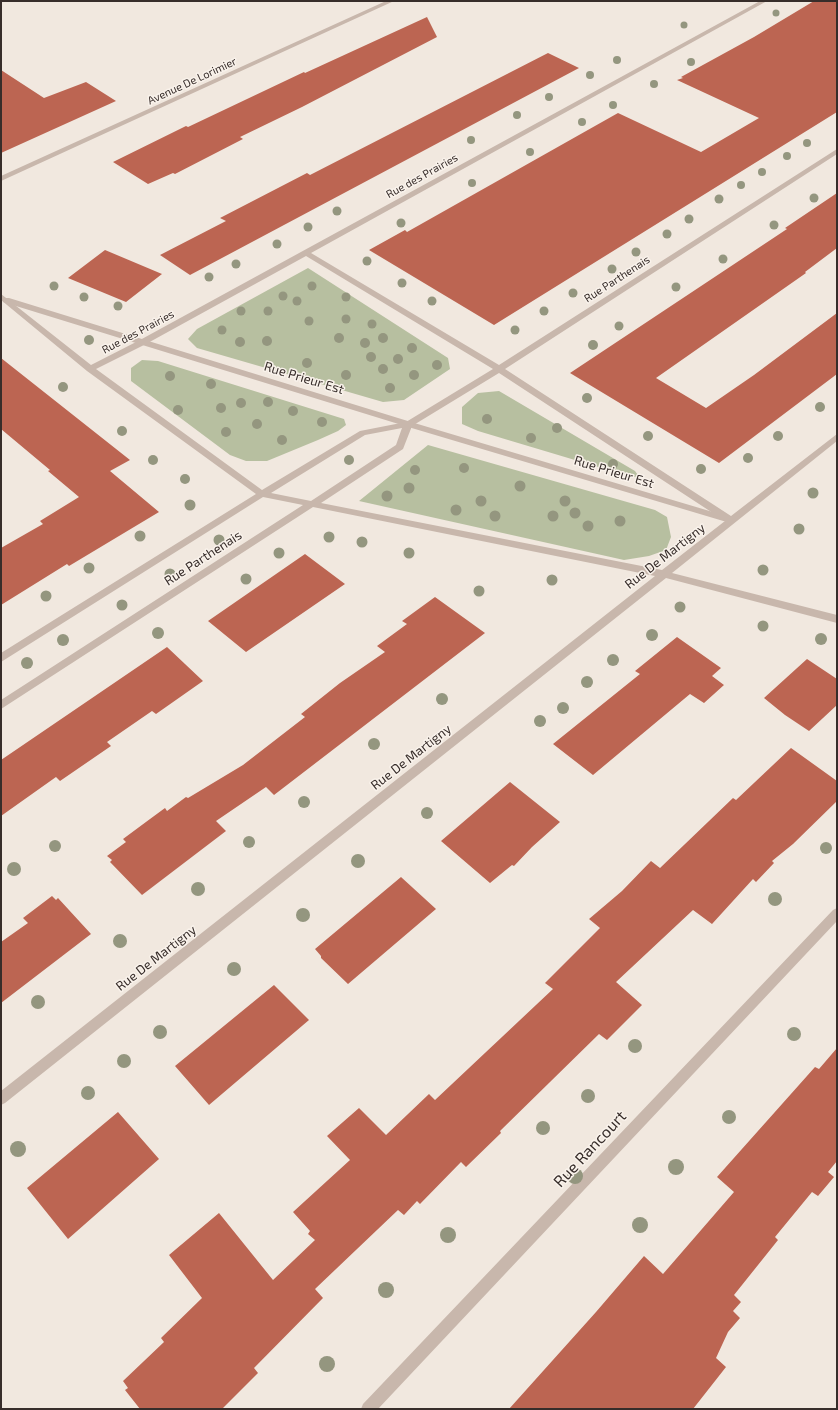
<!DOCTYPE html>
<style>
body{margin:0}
#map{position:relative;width:838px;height:1410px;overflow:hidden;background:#f1e8df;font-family:"Exo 2",sans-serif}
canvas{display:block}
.frame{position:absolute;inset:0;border:2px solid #372d2a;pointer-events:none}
</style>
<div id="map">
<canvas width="838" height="1410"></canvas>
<div class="frame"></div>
</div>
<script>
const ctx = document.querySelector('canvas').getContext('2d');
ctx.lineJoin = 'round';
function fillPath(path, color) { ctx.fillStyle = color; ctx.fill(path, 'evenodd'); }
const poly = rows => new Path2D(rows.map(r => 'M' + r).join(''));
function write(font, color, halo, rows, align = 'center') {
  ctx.font = font + ' "Exo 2",sans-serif'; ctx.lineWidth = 3; ctx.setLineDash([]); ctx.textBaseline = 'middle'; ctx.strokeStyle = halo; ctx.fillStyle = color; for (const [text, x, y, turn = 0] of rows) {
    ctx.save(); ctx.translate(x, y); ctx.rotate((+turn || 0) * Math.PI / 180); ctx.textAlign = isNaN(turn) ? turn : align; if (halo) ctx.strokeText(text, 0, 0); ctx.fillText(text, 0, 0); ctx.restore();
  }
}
fillPath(poly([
 [308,268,448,358,450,369,404,400,383,402,197,348,188,339,197,329],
 [142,360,158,361,344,419,346,425,338,431,318,440,267,461,246,461,230,455,131,381,131,368],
 [499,391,635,471,640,478,625,475,478,431,462,424,462,407,478,393],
 [428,445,655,510,667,517,671,537,666,550,649,556,624,560,359,501]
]), '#b7bfa0');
fillPath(poly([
 [814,1,837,1,837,112,494,325,369,250,405,230,407,232,618,113,701,152,759,118,677,80,683,78,681,77,754,37],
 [427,17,437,37,302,107,240,137,243,139,175,174,173,173,148,184,113,162,186,126,188,127,304,72,305,73],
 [548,53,579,68,190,275,160,255,226,221,220,218,307,173,310,175],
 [1,70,44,98,86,82,116,101,1,153],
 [837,193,837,248,805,272,806,273,656,378,706,408,754,375,837,313,837,374,719,463,570,373,787,229,785,228],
 [105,250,162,274,126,302,68,278],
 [1,358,130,460,110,471,159,512,69,566,67,564,1,605,1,548,43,524,40,521,79,497,48,471,50,470,1,429],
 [305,554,345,584,246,652,208,621],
 [435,597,485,633,274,795,266,787,216,821,226,831,142,895,110,862,112,860,107,856,126,842,123,839,150,819,165,808,167,811,186,797,188,798,243,765,305,717,301,714,340,683,385,652,377,646,407,624,402,621],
 [677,637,721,668,712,676,724,685,704,703,690,694,593,775,553,744,640,674,635,671],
 [167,647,203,681,156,714,152,711,107,742,111,746,60,781,56,777,1,816,1,760],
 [807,659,837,679,837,705,809,731,785,715,764,698],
 [791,748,837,781,837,801,793,844,772,861,774,863,756,882,753,879,712,924,693,910,616,982,642,1005,607,1040,599,1034,500,1131,501,1133,466,1167,461,1162,420,1204,417,1201,404,1215,398,1210,315,1289,323,1298,254,1368,258,1373,222,1409,140,1409,125,1390,128,1388,123,1381,164,1342,161,1338,202,1298,169,1255,219,1213,273,1280,315,1240,308,1234,310,1231,293,1212,350,1160,327,1136,359,1108,386,1135,429,1094,435,1100,553,989,545,983,600,928,589,919,622,891,651,861,660,868,733,798,736,800],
 [510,782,560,822,532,847,514,866,512,865,490,883,441,841],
 [401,877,436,909,348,984,321,958,321,956,315,949],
 [52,896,56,900,58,898,91,934,1,1003,1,942,28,923,23,918],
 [274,985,309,1020,209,1105,175,1066],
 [837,1048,837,1161,828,1172,834,1177,818,1196,812,1192,775,1237,778,1240,734,1295,741,1302,733,1311,740,1318,728,1332,716,1358,726,1367,693,1409,509,1409,596,1312,644,1256,663,1274,734,1192,717,1177,815,1067,819,1069],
 [118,1112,159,1159,68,1239,27,1188]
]), '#bc6552');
fillPath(poly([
 [3,298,9,298,411,422,733,518,734,520,730,523,405,426,3,302,3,298]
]), '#c8b7ac');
fillPath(poly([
 [386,1,394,1,1,181,1,176,386,1],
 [760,1,767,1,311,253,499,365,837,149,837,154,505,369,731,516,837,434,837,441,672,573,837,615,837,623,666,578,5,1103,1,1105,1,1091,655,576,313,507,1,709,1,700,303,505,263,497,1,662,1,653,256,494,87,371,1,300,1,294,91,365,140,340,760,1],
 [306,256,493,369,406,422,360,431,262,490,96,369,146,344,306,256],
 [499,373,725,521,662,570,321,503,403,449,412,426,499,373],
 [402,428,396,445,311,501,271,493,365,435,402,428],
 [837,908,837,921,378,1409,361,1409,363,1404,833,910,837,908]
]), '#c8b7ac');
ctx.fillStyle = '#94967f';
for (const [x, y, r] of [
 [776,13,3.5],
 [684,25,3.5],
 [617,60,4],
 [691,62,4],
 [590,75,4],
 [654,84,4],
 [549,97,4],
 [613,105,4],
 [517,115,4],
 [582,122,4],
 [471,140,4],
 [807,143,4],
 [530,152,4],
 [787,156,4],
 [762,172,4],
 [472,183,4],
 [741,185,4],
 [814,198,4.5],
 [719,199,4.5],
 [337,211,4.5],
 [689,219,4.5],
 [401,223,4.5],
 [774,225,4.5],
 [308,227,4.5],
 [667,234,4.5],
 [277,244,4.5],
 [636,252,4.5],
 [723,259,4.5],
 [367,261,4.5],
 [236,264,4.5],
 [612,269,4.5],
 [209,277,4.5],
 [402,283,4.5],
 [54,286,4.5],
 [312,286,4.5],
 [676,287,4.5],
 [573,293,4.5],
 [283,296,4.5],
 [84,297,4.5],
 [346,297,4.5],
 [297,301,4.5],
 [432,301,4.5],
 [118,306,4.5],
 [241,311,4.5],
 [268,311,4.5],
 [544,311,4.5],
 [346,319,4.5],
 [309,321,4.5],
 [372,324,4.5],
 [619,326,4.5],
 [222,330,4.5],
 [515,330,4.5],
 [339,338,5],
 [383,338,5],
 [89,340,5],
 [267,341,5],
 [240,342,5],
 [365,343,5],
 [593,345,5],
 [412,348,5],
 [371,357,5],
 [398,359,5],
 [307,363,5],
 [437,365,5],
 [383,369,5],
 [346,375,5],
 [414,375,5],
 [170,376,5],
 [211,384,5],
 [63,387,5],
 [390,388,5],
 [587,398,5],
 [268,402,5],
 [241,403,5],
 [820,407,5],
 [221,408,5],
 [178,410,5],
 [293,411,5],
 [487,419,5],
 [322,422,5],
 [257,424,5],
 [557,428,5],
 [122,431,5],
 [226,432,5],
 [648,436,5],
 [778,436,5],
 [531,438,5],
 [282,440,5],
 [748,458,5],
 [153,460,5],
 [349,460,5],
 [613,464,5],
 [464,468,5],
 [701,469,5],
 [415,470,5],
 [185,479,5],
 [520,486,5.5],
 [409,488,5.5],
 [813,493,5.5],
 [387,496,5.5],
 [481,501,5.5],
 [565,501,5.5],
 [190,505,5.5],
 [456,510,5.5],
 [575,513,5.5],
 [495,516,5.5],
 [553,516,5.5],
 [620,521,5.5],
 [588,526,5.5],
 [799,529,5.5],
 [140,536,5.5],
 [329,537,5.5],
 [219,540,5.5],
 [362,542,5.5],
 [279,553,5.5],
 [409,553,5.5],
 [89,568,5.5],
 [763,570,5.5],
 [170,574,5.5],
 [246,579,5.5],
 [552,580,5.5],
 [479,591,5.5],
 [46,596,5.5],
 [122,605,5.5],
 [680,607,5.5],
 [763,626,5.5],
 [158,633,6],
 [652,635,6],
 [821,639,6],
 [63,640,6],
 [613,660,6],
 [27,663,6],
 [587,682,6],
 [442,699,6],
 [563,708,6],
 [540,721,6],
 [374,744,6],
 [304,802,6],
 [427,813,6],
 [249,842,6],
 [55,846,6],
 [826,848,6],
 [358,861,7],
 [14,869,7],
 [198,889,7],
 [775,899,7],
 [303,915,7],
 [120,941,7],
 [234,969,7],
 [38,1002,7],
 [160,1032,7],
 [794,1034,7],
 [635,1046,7],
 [124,1061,7],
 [88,1093,7],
 [588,1096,7],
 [729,1117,7],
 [543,1128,7],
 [18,1149,8],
 [676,1167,8],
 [575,1176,8],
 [640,1225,8],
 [448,1235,8],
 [386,1290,8],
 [327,1364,8]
]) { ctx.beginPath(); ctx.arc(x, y, r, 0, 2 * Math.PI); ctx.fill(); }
write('11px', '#372d2a', '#f9f2eb', [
 ["Avenue De Lorimier",192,81,-25],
 ["Rue des Prairies",422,176,-29],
 ["Rue Parthenais",617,279,-33],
 ["Rue des Prairies",138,332,-28]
]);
write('13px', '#372d2a', '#f9f2eb', [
 ["Rue Prieur Est",304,378,17],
 ["Rue Prieur Est",614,472,17],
 ["Rue De Martigny",665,556,-38],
 ["Rue Parthenais",203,558,-33],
 ["Rue De Martigny",411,757,-38],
 ["Rue De Martigny",156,958,-38]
]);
write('16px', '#372d2a', '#f9f2eb', [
 ["Rue Rancourt",590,1149,-47]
]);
</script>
